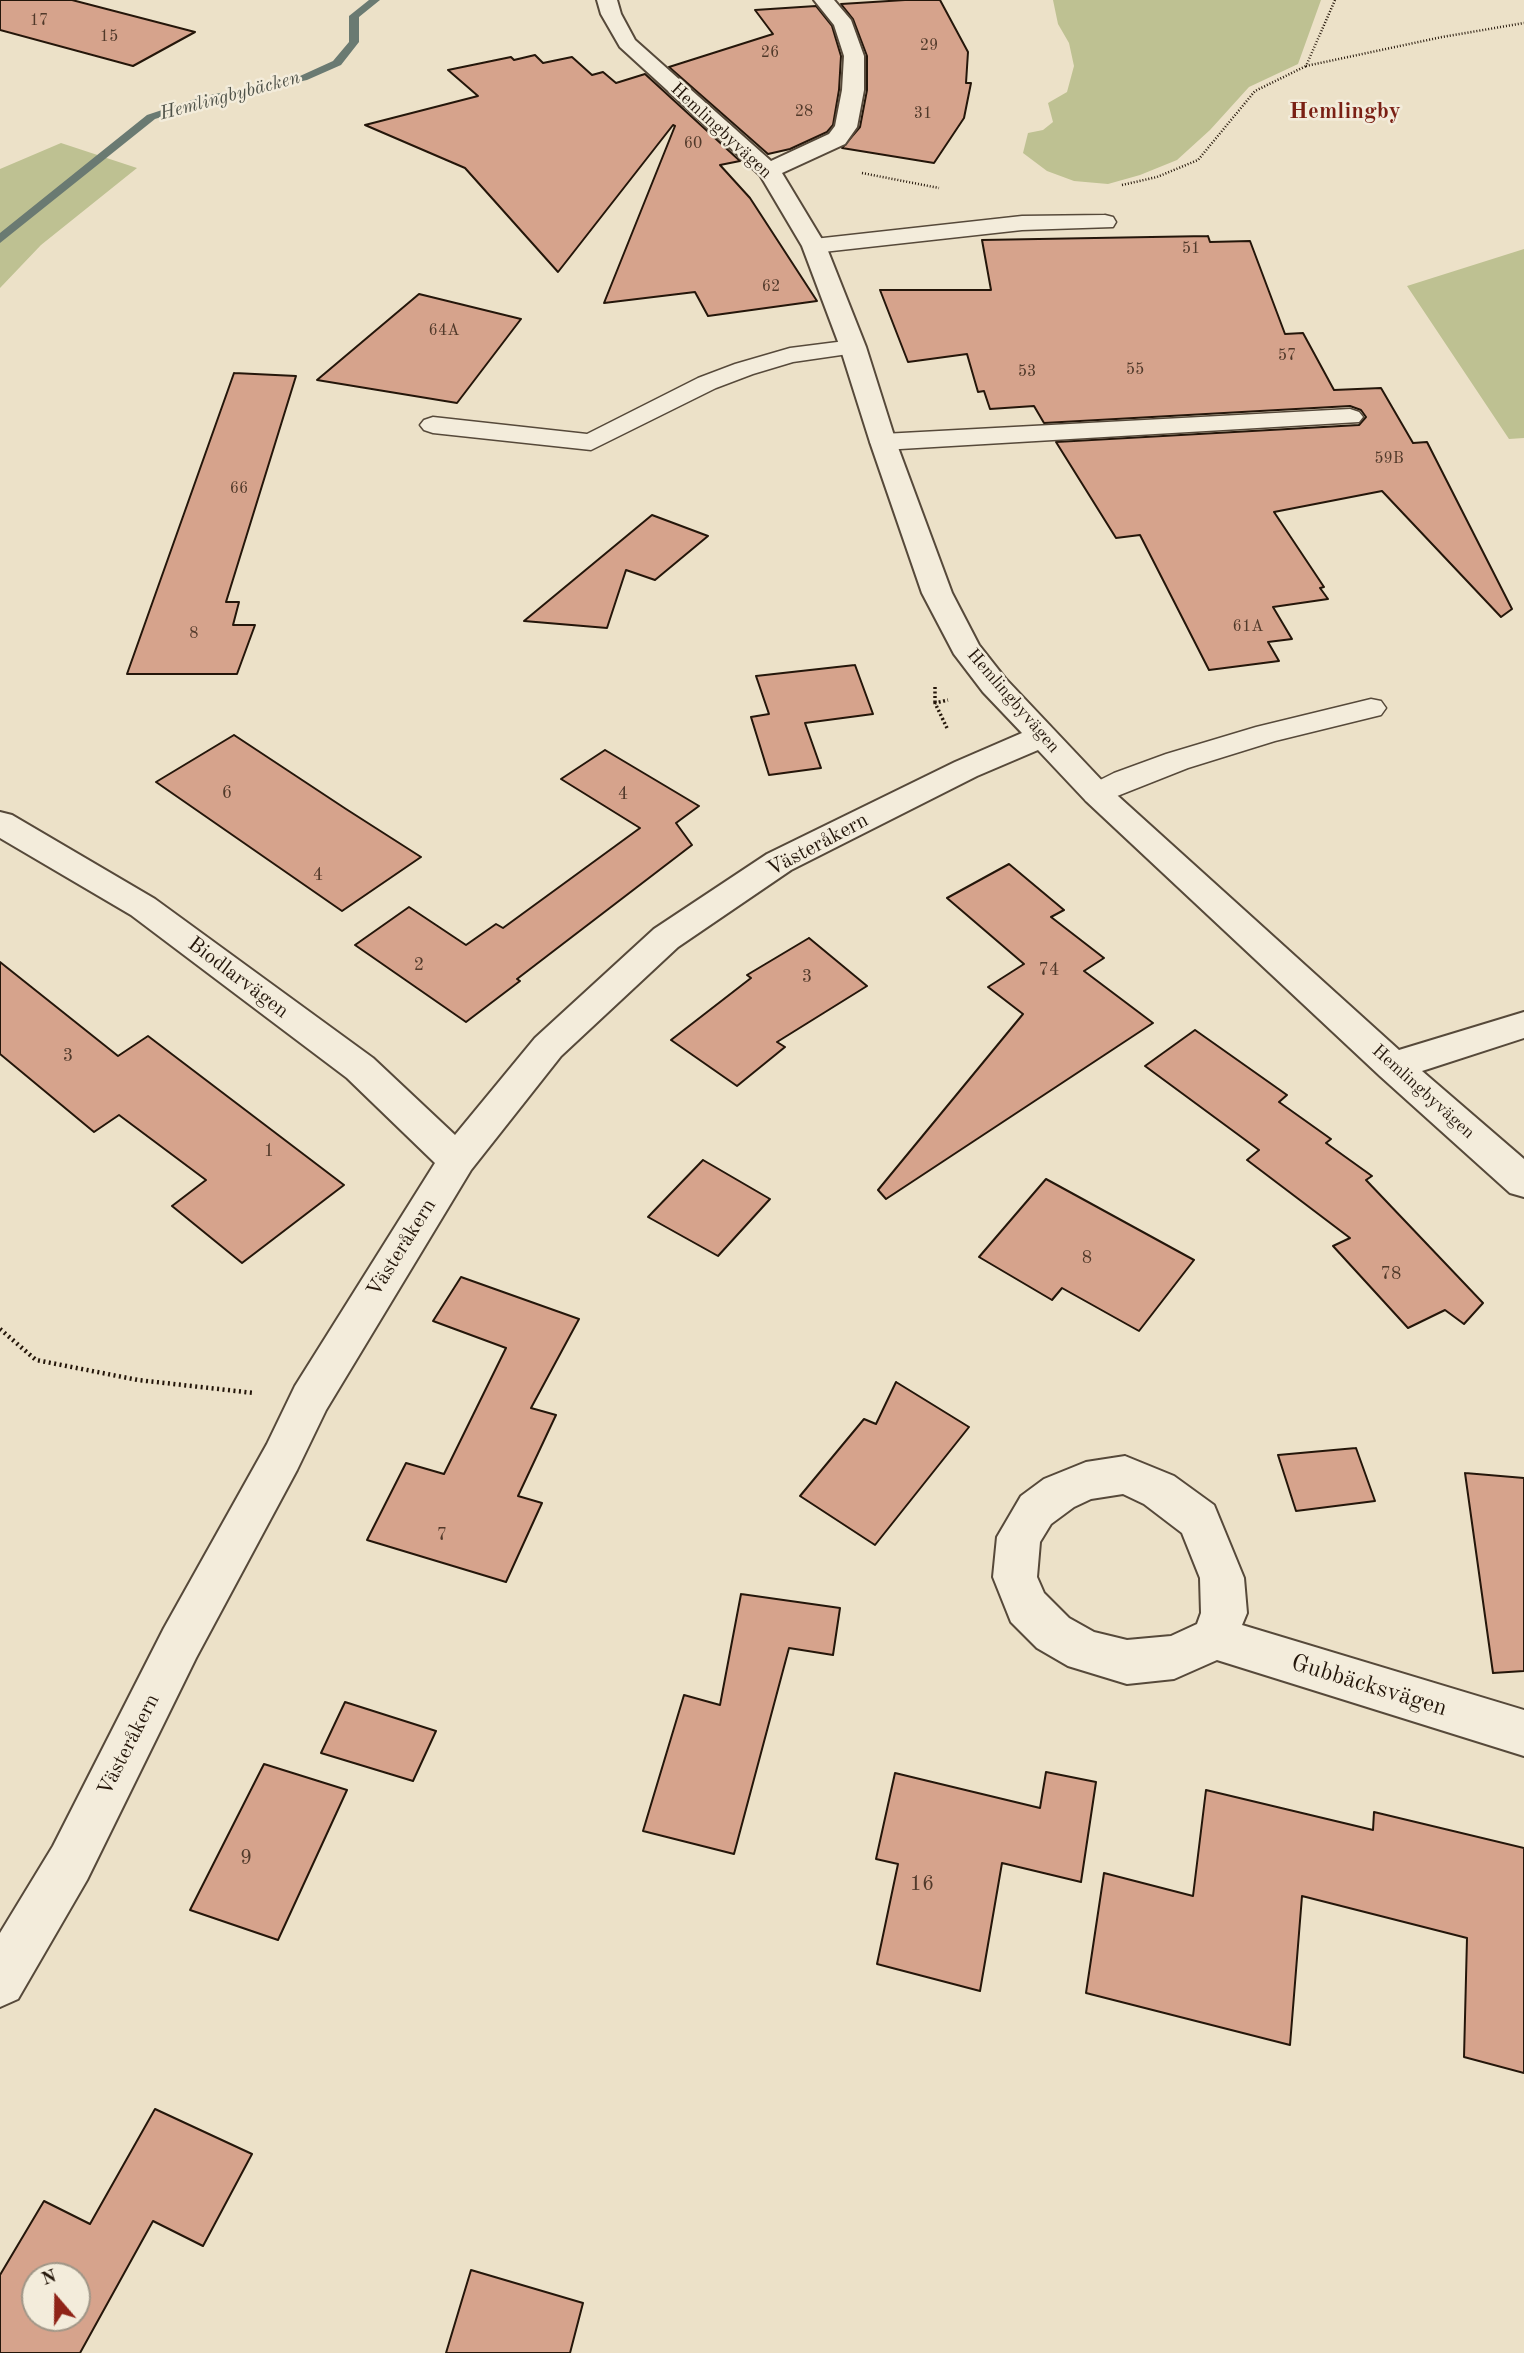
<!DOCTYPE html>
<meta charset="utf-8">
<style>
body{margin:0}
#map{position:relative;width:1524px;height:2353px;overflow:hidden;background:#ece1c8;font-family:"Old Standard TT",serif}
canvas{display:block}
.north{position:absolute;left:21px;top:2262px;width:70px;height:70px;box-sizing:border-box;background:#f3ecdb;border:2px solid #a09687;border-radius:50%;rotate:340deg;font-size:19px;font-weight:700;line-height:28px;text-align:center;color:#24160a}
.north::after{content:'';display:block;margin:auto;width:24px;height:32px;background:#8f2418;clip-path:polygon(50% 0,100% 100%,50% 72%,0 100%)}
</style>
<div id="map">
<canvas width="1524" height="2353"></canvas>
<div class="north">N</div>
</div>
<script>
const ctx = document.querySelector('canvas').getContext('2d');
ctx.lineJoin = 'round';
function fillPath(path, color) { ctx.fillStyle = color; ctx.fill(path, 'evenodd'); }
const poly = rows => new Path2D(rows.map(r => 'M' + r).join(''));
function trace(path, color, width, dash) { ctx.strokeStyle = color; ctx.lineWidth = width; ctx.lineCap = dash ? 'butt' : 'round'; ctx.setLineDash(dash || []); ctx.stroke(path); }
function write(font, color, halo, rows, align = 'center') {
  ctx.font = font + ' "Old Standard TT",serif'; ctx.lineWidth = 5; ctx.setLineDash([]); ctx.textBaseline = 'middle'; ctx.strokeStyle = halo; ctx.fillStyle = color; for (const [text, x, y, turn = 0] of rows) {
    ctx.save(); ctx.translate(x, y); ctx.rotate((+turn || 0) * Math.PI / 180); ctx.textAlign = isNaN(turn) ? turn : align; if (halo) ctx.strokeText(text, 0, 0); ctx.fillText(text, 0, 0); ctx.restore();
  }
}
fillPath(poly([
 [1053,0,1321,0,1298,64,1249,87,1210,130,1177,160,1140,175,1108,184,1074,181,1047,171,1023,153,1028,133,1043,130,1053,122,1048,103,1067,92,1074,66,1069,43,1058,24],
 [61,143,137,168,41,245,0,288,0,169],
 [1524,249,1524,438,1509,439,1407,286]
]), '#bec192');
fillPath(poly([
 [369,0,380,0,359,17,359,42,341,65,307,80,208,102,155,119,0,243,0,233,147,115,201,97,300,76,333,61,349,42,349,16,369,0]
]), '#6a7a72');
const building = poly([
 [0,0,72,0,195,32,133,66,0,30,0,0],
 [905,0,940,0,968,52,966,83,971,83,964,118,934,163,842,148,860,127,867,90,867,56,853,19,841,4,905,0],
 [816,6,832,26,841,56,839,90,833,125,827,132,790,149,768,154,669,67,773,34,755,10,816,6],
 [535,55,543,63,572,57,592,75,603,72,616,83,645,74,740,161,720,165,750,198,817,301,708,316,695,292,604,303,675,126,673,125,558,272,465,168,365,125,478,96,448,70,511,57,514,60,535,55],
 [1208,236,1210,242,1250,241,1285,334,1303,333,1334,390,1381,388,1413,443,1427,442,1512,609,1501,617,1382,491,1274,512,1324,587,1320,588,1328,599,1273,607,1292,639,1268,642,1279,661,1209,670,1140,535,1116,538,1056,442,1359,425,1366,417,1361,410,1350,406,1044,423,1034,406,990,409,984,391,978,392,967,354,908,362,880,290,991,290,982,240,1208,236],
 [419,294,521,319,457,403,317,380,419,294],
 [234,373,296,376,226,602,239,602,233,625,255,625,237,674,127,674,234,373],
 [652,515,708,536,655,580,626,570,607,628,524,621,652,515],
 [855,665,873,714,805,723,821,768,769,775,751,717,769,714,756,676,855,665],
 [234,735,346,809,421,857,342,911,156,782,234,735],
 [605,750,699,806,676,823,692,845,517,979,520,981,466,1022,355,945,409,907,466,945,496,924,503,928,640,828,561,779,605,750],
 [1009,864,1064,910,1051,917,1104,958,1084,971,1153,1023,886,1199,878,1190,1023,1014,988,987,1024,964,947,898,1009,864],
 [809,938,867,986,777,1042,785,1047,737,1086,671,1040,751,978,747,975,809,938],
 [0,962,118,1056,148,1036,344,1185,242,1263,172,1206,206,1180,119,1115,94,1132,0,1054,0,962],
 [1195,1030,1287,1095,1279,1102,1331,1139,1326,1143,1372,1176,1366,1180,1483,1303,1464,1324,1445,1310,1408,1328,1333,1246,1350,1238,1247,1160,1259,1150,1145,1066,1195,1030],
 [703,1160,770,1199,718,1256,648,1217,703,1160],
 [1046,1179,1194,1260,1139,1331,1062,1288,1052,1300,979,1257,1046,1179],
 [461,1277,579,1319,531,1408,556,1415,518,1496,542,1503,506,1582,367,1540,406,1463,444,1474,506,1348,433,1321,461,1277],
 [896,1382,969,1427,875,1545,800,1496,864,1419,876,1424,896,1382],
 [1356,1448,1375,1501,1296,1511,1278,1455,1356,1448],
 [1465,1473,1524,1478,1524,1671,1493,1673,1465,1473],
 [741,1594,840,1608,833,1655,789,1648,734,1854,643,1831,684,1695,720,1705,741,1594],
 [345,1702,436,1731,413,1781,321,1753,345,1702],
 [264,1764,347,1790,278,1940,190,1910,264,1764],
 [1046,1772,1096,1782,1081,1882,1002,1863,980,1991,877,1964,898,1864,876,1859,895,1773,1040,1808,1046,1772],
 [1206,1790,1373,1830,1374,1812,1524,1848,1524,2073,1464,2057,1467,1938,1302,1896,1290,2045,1086,1993,1104,1873,1193,1896,1206,1790],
 [155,2109,252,2154,203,2246,153,2221,80,2353,0,2353,0,2275,44,2201,90,2224,155,2109],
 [35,2276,77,2276,77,2318,35,2318,35,2276],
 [471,2270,583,2303,570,2353,446,2353,471,2270]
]);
fillPath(building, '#d6a38c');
trace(building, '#24160a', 2);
const service = poly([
 [1105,215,1113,217,1116,222,1113,227,1022,230,814,253,806,251,803,246,806,241,814,239,1022,216,1105,215],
 [853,340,862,342,865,347,862,352,793,362,753,374,716,388,591,450,433,433,424,430,420,425,424,420,433,417,587,434,698,378,735,364,790,348,853,340],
 [1350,409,1359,412,1363,417,1359,422,883,450,874,447,870,442,874,437,883,434,1350,409],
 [1371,699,1381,701,1386,708,1381,715,1275,741,1188,768,1097,804,1086,801,1082,794,1086,787,1114,773,1166,754,1256,727,1371,699]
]);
const minor = poly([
 [597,0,617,0,621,14,635,40,771,161,829,134,835,126,842,90,844,56,834,25,814,0,834,0,851,20,864,56,864,90,857,127,845,144,782,173,826,246,866,347,896,442,952,593,979,645,1005,678,1108,787,1399,1050,1524,1012,1524,1038,1422,1071,1524,1159,1524,1197,1510,1193,1380,1076,1086,801,1038,750,977,776,791,870,678,947,561,1056,471,1170,326,1410,297,1470,196,1658,87,1880,18,1999,0,2007,0,1933,53,1846,164,1628,267,1444,295,1386,435,1163,347,1078,131,915,0,838,0,812,12,815,155,899,373,1058,455,1135,535,1038,654,929,767,854,955,762,1022,733,983,692,954,654,922,593,870,442,840,347,802,246,760,175,620,47,601,14,597,0],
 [1125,1456,1174,1476,1214,1505,1244,1578,1247,1613,1242,1625,1524,1710,1524,1756,1217,1660,1174,1679,1127,1684,1068,1666,1037,1648,1011,1622,993,1577,997,1537,1021,1496,1044,1479,1086,1462,1125,1456],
 [1123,1494,1144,1504,1182,1533,1200,1578,1201,1613,1197,1624,1171,1636,1127,1640,1094,1632,1069,1618,1044,1593,1037,1577,1040,1542,1051,1524,1074,1507,1091,1499,1123,1494]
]);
trace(service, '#56493a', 3);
trace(minor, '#56493a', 4);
trace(poly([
 [1335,0,1306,66,1442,37,1524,23],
 [862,173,939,188],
 [1122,185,1157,177,1198,160,1255,91,1306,66]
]), '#24160a', 2.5, [1, 2]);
trace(poly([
 [935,687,935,703],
 [947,728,935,703,948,700]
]), '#24160a', 3.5, [2, 2.5]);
trace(poly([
 [0,1329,36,1360,138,1380,254,1393]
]), '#24160a', 4.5, [2, 3.5]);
fillPath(service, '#f3ecdb');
fillPath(minor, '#f3ecdb');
write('16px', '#50392a', null, [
 ["17",39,21],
 ["15",109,37],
 ["29",929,46],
 ["26",770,53],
 ["28",804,112],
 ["31",923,114],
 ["60",693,144],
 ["51",1191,249],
 ["62",771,287],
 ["64A",444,331],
 ["57",1287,356],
 ["55",1135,370],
 ["53",1027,372],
 ["59B",1389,459],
 ["66",239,489],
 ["61A",1248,627],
 ["8",194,634]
]);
write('18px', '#24160a', '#f3ecdb', [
 ["Hemlingbyvägen",721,131,43],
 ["Hemlingbyvägen",1013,701,49],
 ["Hemlingbyvägen",1423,1092,42]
]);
write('18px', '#50392a', null, [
 ["6",227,793],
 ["4",623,794],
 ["4",318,875],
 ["2",419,965],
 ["74",1049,970],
 ["3",807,977],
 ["3",68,1056],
 ["1",269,1151],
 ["8",1087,1258],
 ["78",1391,1274],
 ["7",442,1535]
]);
write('italic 19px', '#4d5047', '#f3ecdb', [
 ["Hemlingbybäcken",230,96,-15]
]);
write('21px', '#24160a', '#f3ecdb', [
 ["Västeråkern",818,845,-28],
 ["Biodlarvägen",238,978,37],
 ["Västeråkern",402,1248,-58],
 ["Västeråkern",129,1745,-63]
]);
write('21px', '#50392a', null, [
 ["9",246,1858],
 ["16",922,1884]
]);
write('bold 23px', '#7a1f14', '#f3ecdb', [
 ["Hemlingby",1345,112]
]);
write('24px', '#24160a', '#f3ecdb', [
 ["Gubbäcksvägen",1369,1686,17]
]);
</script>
